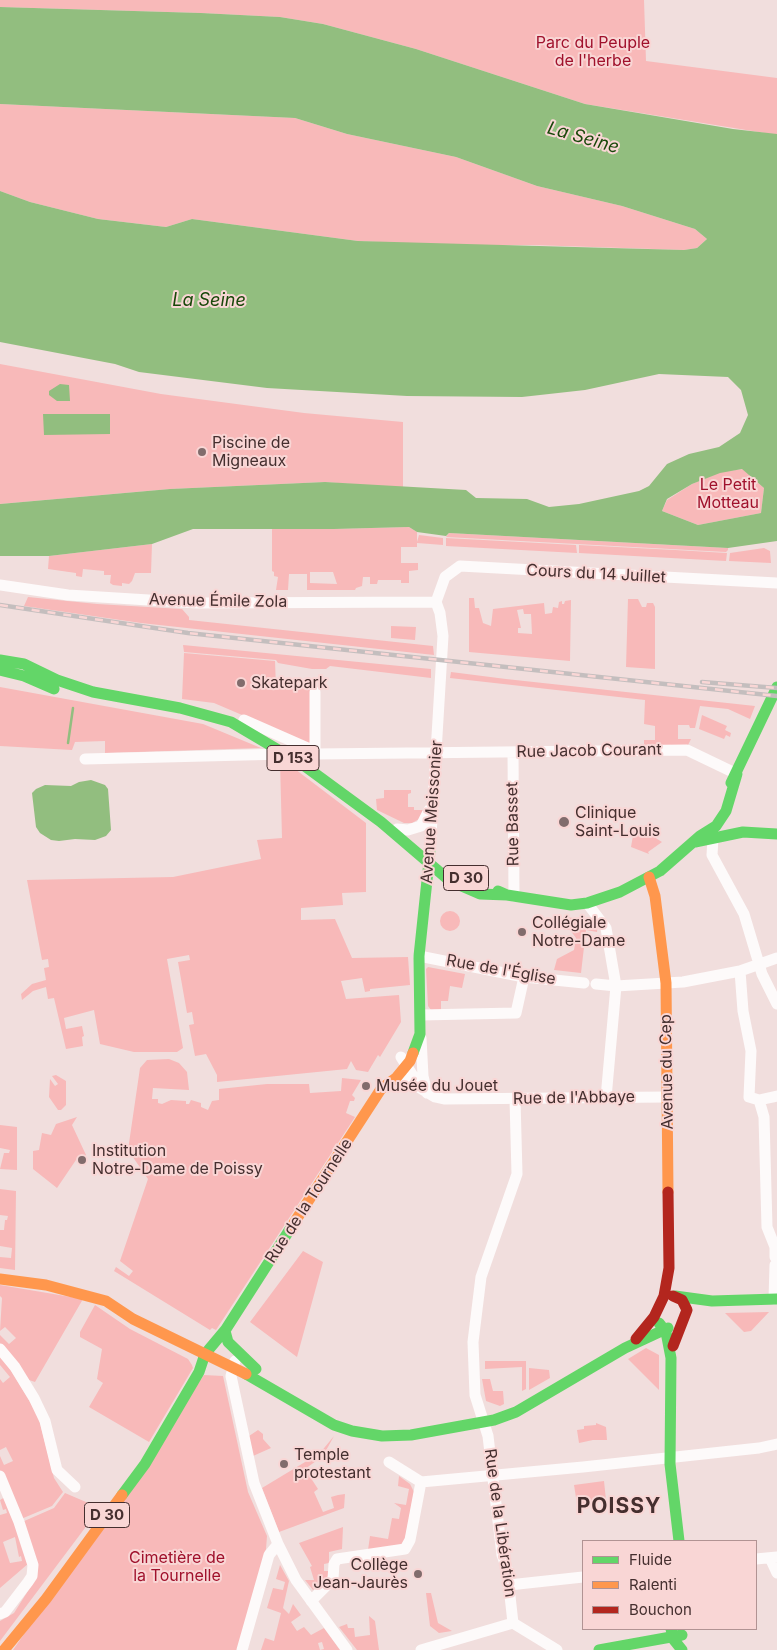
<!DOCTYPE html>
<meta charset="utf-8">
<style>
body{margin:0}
#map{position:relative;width:777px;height:1650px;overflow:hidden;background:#f1dedd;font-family:Inter,sans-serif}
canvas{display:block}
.legend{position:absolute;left:582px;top:1540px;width:175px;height:90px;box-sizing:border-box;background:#f9d6d5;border:1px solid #b19393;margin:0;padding:6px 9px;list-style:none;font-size:15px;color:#452f2f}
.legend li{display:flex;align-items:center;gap:10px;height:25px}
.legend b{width:25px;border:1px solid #b19393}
</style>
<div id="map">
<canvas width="777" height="1650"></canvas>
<ul class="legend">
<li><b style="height:6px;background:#63d668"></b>Fluide</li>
<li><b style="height:6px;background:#ff974d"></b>Ralenti</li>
<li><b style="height:6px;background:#b3261e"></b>Bouchon</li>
</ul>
</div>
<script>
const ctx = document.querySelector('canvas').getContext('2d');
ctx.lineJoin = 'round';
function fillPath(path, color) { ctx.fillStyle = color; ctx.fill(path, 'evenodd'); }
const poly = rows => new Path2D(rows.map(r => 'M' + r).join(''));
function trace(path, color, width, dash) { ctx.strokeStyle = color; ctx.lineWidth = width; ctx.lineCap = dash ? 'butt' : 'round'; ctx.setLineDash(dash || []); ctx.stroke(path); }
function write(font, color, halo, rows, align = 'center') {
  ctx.font = font + ' Inter,sans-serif'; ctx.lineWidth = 4; ctx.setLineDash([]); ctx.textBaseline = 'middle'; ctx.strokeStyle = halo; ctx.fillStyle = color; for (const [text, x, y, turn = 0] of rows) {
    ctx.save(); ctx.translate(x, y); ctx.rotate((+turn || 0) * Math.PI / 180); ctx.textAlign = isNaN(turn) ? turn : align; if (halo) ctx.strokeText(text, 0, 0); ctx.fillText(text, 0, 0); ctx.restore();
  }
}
fillPath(poly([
 [0,0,644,0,646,61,777,78,777,135,585,104,416,49,323,24,280,17,201,13,0,7],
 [0,104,295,118,347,134,456,157,537,186,622,206,695,229,707,239,697,248,684,250,532,245,444,245,358,241,192,219,166,227,98,219,30,202,0,191],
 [0,364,161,394,304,413,403,422,403,488,325,482,170,489,0,504],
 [743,469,764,488,761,513,698,525,662,511,667,500,692,484,720,472],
 [310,527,334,529,409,527,417,532,417,542,419,535,443,538,443,545,417,543,417,547,401,547,401,563,418,563,418,570,409,571,409,583,401,583,401,580,378,580,377,584,370,584,370,577,363,577,362,586,356,588,355,590,307,590,307,574,289,574,288,590,276,590,278,577,274,576,274,572,272,571,272,529],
 [310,572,333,572,337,584,310,583],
 [449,533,728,548,728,550,726,552,446,537],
 [446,538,576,545,577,553,446,546],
 [152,544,151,573,135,573,132,581,129,584,122,583,122,586,113,585,110,583,111,575,104,575,104,571,83,569,82,577,76,576,76,573,48,569,49,556],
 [579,545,675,550,727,553,726,561,579,553],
 [764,548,770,551,771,563,729,561,730,553],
 [28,597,97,604,182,609,189,617,189,620,433,646,434,655,141,623,24,606],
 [469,598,474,598,475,608,479,608,483,623,491,626,493,609,544,603,545,614,552,613,553,607,558,608,559,602,562,601,562,604,564,604,565,601,571,600,570,661,469,652],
 [523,609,524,614,531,614,532,634,518,633,518,628,521,628,517,610],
 [628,599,638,599,642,607,646,607,647,603,653,603,655,607,655,669,626,667],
 [391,626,416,627,415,640,391,638],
 [183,645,431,669,431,678,330,666,326,669,312,669,278,663,276,660,184,652],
 [184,653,275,661,276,687,310,687,310,744,214,703,182,699],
 [451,672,506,679,755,706,750,719,728,709,700,706,695,728,690,728,689,725,678,725,678,739,691,739,688,745,644,745,644,740,655,740,655,726,644,724,645,700,450,678],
 [0,687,203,724,261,748,105,753,105,741,75,742,72,750,0,746],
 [702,715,727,726,725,730,731,733,730,737,726,735,724,739,699,729],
 [280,761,291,766,366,823,366,892,342,893,343,905,301,908,301,920,335,919,352,958,408,957,410,985,370,989,370,991,365,992,362,978,341,981,346,999,399,995,401,1022,380,1057,378,1055,368,1072,356,1070,351,1061,347,1069,217,1082,217,1075,206,1054,195,1056,189,1025,194,1024,192,1012,187,1013,178,962,190,960,189,955,167,959,183,1048,177,1052,134,1052,100,1044,94,1010,64,1018,66,1029,82,1026,84,1036,82,1037,83,1046,66,1049,54,998,48,999,46,987,33,991,22,1000,21,994,32,984,46,980,44,968,49,967,48,959,42,960,27,880,173,877,261,859,257,840,282,838],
 [384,790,411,790,411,793,408,794,408,807,414,807,414,810,424,810,421,818,412,823,404,823,377,810,376,799,384,798],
 [634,830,654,837,662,842,648,852,649,854,631,847],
 '440 921a10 10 0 1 1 20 0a10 10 0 1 1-20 0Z',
 [565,917,598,921,597,932,586,930,581,973,554,970,557,959,574,950,576,938,570,930,564,930],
 [428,967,465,974,462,988,450,986,448,1001,441,1001,441,1010,431,1010,428,1006,426,969],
 [169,1059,179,1063,187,1072,189,1090,153,1088,152,1099,158,1099,158,1103,162,1104,171,1100,186,1101,186,1104,189,1104,191,1100,201,1103,201,1107,208,1110,212,1101,219,1100,219,1089,267,1084,309,1084,310,1093,341,1091,342,1078,361,1080,352,1095,355,1098,354,1101,350,1101,346,1113,355,1117,216,1330,212,1328,210,1330,114,1271,116,1267,129,1276,133,1271,120,1261,148,1179,128,1150,140,1068,147,1060],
 [56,1075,66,1081,66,1105,61,1110,58,1110,49,1097,50,1079,55,1086,58,1084,52,1076],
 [77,1117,72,1125,86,1155,83,1160,78,1157,57,1188,33,1169,33,1151,39,1150,42,1133,51,1135,56,1124],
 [0,1125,17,1127,17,1170,0,1169,4,1153,9,1153,10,1150,0,1148],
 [0,1189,16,1191,15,1270,0,1268,0,1257,11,1258,12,1248,0,1246,0,1230,4,1230,5,1220,7,1220,8,1216,0,1215],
 [303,1251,323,1262,297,1357,250,1322],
 [0,1285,83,1299,35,1382,29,1380,0,1345,0,1335,9,1344,16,1338,5,1327,0,1331,2,1298,0,1296],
 [95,1305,130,1329,188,1359,192,1365,193,1368,149,1442,89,1407,103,1383,97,1379,102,1349,80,1337,80,1332],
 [769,1312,751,1331,744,1332,725,1313],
 [646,1348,659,1355,659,1390,628,1359],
 [0,1353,38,1415,54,1478,63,1492,52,1506,21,1519,0,1472,0,1456,4,1465,13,1461,6,1447,0,1450,0,1379,3,1383,10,1377,0,1365],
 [485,1361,526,1361,526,1389,522,1391,522,1367,485,1369],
 [529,1368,549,1370,550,1378,529,1390],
 [204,1375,223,1376,248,1492,267,1536,266,1549,238,1650,13,1650],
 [482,1379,490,1379,493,1391,503,1391,504,1404,500,1406,486,1401],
 [596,1423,606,1427,607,1440,593,1440,579,1443,577,1430,584,1429,584,1426,596,1425],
 [258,1430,263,1434,263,1439,271,1448,253,1456,249,1436],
 [334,1436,323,1456,305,1469,318,1489,314,1492,323,1512,334,1508,331,1497,338,1495,345,1494,344,1508,279,1532,262,1488,320,1453],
 [399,1476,410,1484,414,1492,405,1540,400,1546,368,1550,370,1536,388,1539,392,1518,399,1519,401,1508,394,1503,406,1505,409,1489,398,1486],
 [604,1481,606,1500,577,1504,574,1485],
 [65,1493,100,1508,0,1641,0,1621,14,1613,33,1583,22,1522,54,1508],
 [5,1497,29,1563,0,1588,0,1515,7,1513,6,1509,3,1510,0,1500],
 [15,1537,19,1557,21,1556,22,1561,10,1563,3,1542],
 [343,1527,342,1549,329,1552,329,1563,324,1564,324,1571,328,1571,328,1579,313,1590,305,1580,314,1580,310,1567,312,1566,299,1543],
 [280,1565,289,1581,283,1608,289,1614,293,1604,301,1615,291,1622,297,1631,304,1627,311,1635,324,1628,340,1650,320,1650,324,1649,322,1642,318,1643,320,1650,261,1650,265,1638,274,1641,281,1613,267,1608,273,1588,283,1590,285,1582,276,1579],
 [426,1593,431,1593,438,1623,452,1631,439,1633,430,1626],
 [369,1616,375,1621,379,1650,357,1650,339,1627,347,1624,348,1628,354,1628,355,1637,370,1635]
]), '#f8b9b9');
fillPath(poly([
 [0,7,201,13,280,17,323,24,416,49,585,104,733,129,777,134,777,541,728,548,449,533,446,536,417,532,409,527,334,529,193,529,152,544,49,556,0,556,0,504,170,489,325,482,466,490,476,498,527,499,549,507,579,504,639,491,649,486,667,464,689,454,719,447,740,433,748,415,741,390,728,377,659,374,585,390,522,397,407,396,267,388,139,372,115,364,0,342,0,191,30,202,98,219,166,227,192,219,358,241,684,250,697,248,707,239,695,229,622,206,537,186,456,157,347,134,295,118,0,104],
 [742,469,764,488,761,513,698,525,662,511,667,499,692,484,720,473],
 [60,384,69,385,70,401,57,401,49,395,49,391],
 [43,414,110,414,110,434,44,435],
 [91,780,105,785,108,789,111,830,106,836,95,840,75,839,59,841,51,840,40,833,36,827,32,793,36,789,45,785,71,786,79,782]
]), '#92be7f');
trace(poly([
 [68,743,73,708]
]), '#92be7f', 2.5);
trace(poly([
 [0,585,68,595,197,603,436,602],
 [436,602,445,577,460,566,777,583],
 [244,720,310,749,315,754,687,750,737,774],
 [513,752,514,896],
 [311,754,315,754,315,692],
 [85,759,285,754],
 [397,829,408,830,421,826,429,810],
 [713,838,712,855,744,914,762,974,777,1004],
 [430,852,443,636,440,613,436,602],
 [587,903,606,928,616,986,606,1098],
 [419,956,524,977,584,983],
 [740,971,743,1011,751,1051,749,1097,759,1100,764,1117,767,1227,775,1247,775,1257],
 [596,984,616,986,683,982,740,971,777,958],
 [421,1015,516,1013,524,977],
 [421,1038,423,1076,427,1093],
 [401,1057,420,1087],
 [396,1078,410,1082,435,1097,444,1099,667,1097],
 [759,1100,777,1096],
 [774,1299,775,1265],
 [0,1349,15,1367,34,1398,45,1421,57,1470,75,1487],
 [235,1361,231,1376,254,1483,278,1544,296,1580,347,1650],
 [389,1462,421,1482,583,1467,759,1448,777,1444],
 [0,1476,19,1522,33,1565,32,1576,28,1582,5,1612,0,1614],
 [770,1558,777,1573],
 [756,1559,777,1557],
 [509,1585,583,1577],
 [311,1601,333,1579,334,1564,337,1559,405,1549,410,1540,421,1482],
 [513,1623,507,1569,502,1555,488,1436,475,1395,473,1342,481,1277,517,1174,515,1099],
 [513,1623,557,1650],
 [242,1650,269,1555,278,1544],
 [421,1650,513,1623]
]), '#fdfafa', 11);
trace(poly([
 [0,660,24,664,57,680,93,692,180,708,231,722,302,764,381,822,450,881,480,894,507,895],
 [0,670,24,676,54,689],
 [731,783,777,687],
 [695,842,743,832,777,834],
 [498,891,507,895,571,905,587,903,620,892,660,871,700,836,716,826,726,811,737,774],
 [413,1053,420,1034,419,956,430,852],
 [675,1296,712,1301,777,1299],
 [659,1323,666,1332,671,1358,670,1464,679,1541],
 [225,1331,228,1342,256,1369],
 [246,1374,334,1425,352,1431,382,1436,411,1435,494,1420,516,1412,625,1348,668,1328],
 [122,1495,145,1464,199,1372,205,1354,226,1329,292,1226],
 [671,1629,674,1640,682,1650],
 [599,1650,682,1635]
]), '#63d668', 11);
trace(poly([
 [649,877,655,896,666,983,668,1192],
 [292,1226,381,1089,396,1078,410,1061,413,1053],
 [0,1279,46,1285,106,1301,133,1319,246,1374],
 [4,1650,46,1599,122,1495]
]), '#ff974d', 11);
trace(poly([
 [673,1296,682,1300,687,1310,673,1346],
 [636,1339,654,1317,664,1296,669,1268,668,1192]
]), '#b3261e', 11);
const rail = poly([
 [0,605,188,633,777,696],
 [702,682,777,688]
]);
trace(rail, '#c4bebe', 4.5);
trace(rail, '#f9d6d5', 2.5, [8]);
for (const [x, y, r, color] of [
 [202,452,5,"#816c6c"],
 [241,683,5,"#816c6c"],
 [564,822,6,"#816c6c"],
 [522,932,5,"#816c6c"],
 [366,1086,5,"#816c6c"],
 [82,1160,5,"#816c6c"],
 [284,1464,5,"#816c6c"],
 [418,1574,5,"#816c6c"]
]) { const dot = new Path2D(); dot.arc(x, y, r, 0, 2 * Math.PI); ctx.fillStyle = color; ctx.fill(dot); trace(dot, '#f9d6d5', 2); }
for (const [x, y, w] of [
 [293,758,52],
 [466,878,45],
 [107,1515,45]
]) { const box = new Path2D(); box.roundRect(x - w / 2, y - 12.5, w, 25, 4); ctx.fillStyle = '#f9d6d5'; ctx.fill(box); trace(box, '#452f2f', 1); }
write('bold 15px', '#452f2f', null, [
 ["D 153",293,758],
 ["D 30",466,878],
 ["D 30",107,1515]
]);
write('16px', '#a0112c', '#f9d6d5', [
 ["Parc du Peuple",593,43],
 ["de l'herbe",593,61],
 ["Le Petit",728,485],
 ["Motteau",728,503],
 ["Cimetière de",177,1558],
 ["la Tournelle",177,1576]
]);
write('16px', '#452f2f', '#f9d6d5', [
 ["Piscine de",212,443],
 ["Migneaux",212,461],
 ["Skatepark",251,683],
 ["Clinique",575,813],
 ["Saint-Louis",575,831],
 ["Collégiale",532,923],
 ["Notre-Dame",532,941],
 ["Musée du Jouet",376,1086],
 ["Institution",92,1151],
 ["Notre-Dame de Poissy",92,1169],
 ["Temple",294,1455],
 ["protestant",294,1473],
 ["Collège",408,1565,"right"],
 ["Jean-Jaurès",408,1583,"right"]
], 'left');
write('16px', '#452f2f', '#f9d6d5', [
 ["Cours du 14 Juillet",596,574,3],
 ["Avenue Émile Zola",218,601,1],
 ["Rue Jacob Courant",589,751,-1],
 ["Avenue Meissonier",432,812,-86],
 ["Rue Basset",513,824,-91],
 ["Rue de l'Église",501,970,10],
 ["Avenue du Cep",667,1072,-91],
 ["Rue de l'Abbaye",574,1098,-1],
 ["Rue de la Tournelle",309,1201,-57],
 ["Rue de la Libération",500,1523,82]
]);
write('italic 18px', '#19480a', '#f9d6d5', [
 ["La Seine",583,138,16],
 ["La Seine",209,301]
]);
ctx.letterSpacing = '1px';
write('bold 21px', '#452f2f', '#f9d6d5', [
 ["POISSY",619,1507]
]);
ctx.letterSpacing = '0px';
</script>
